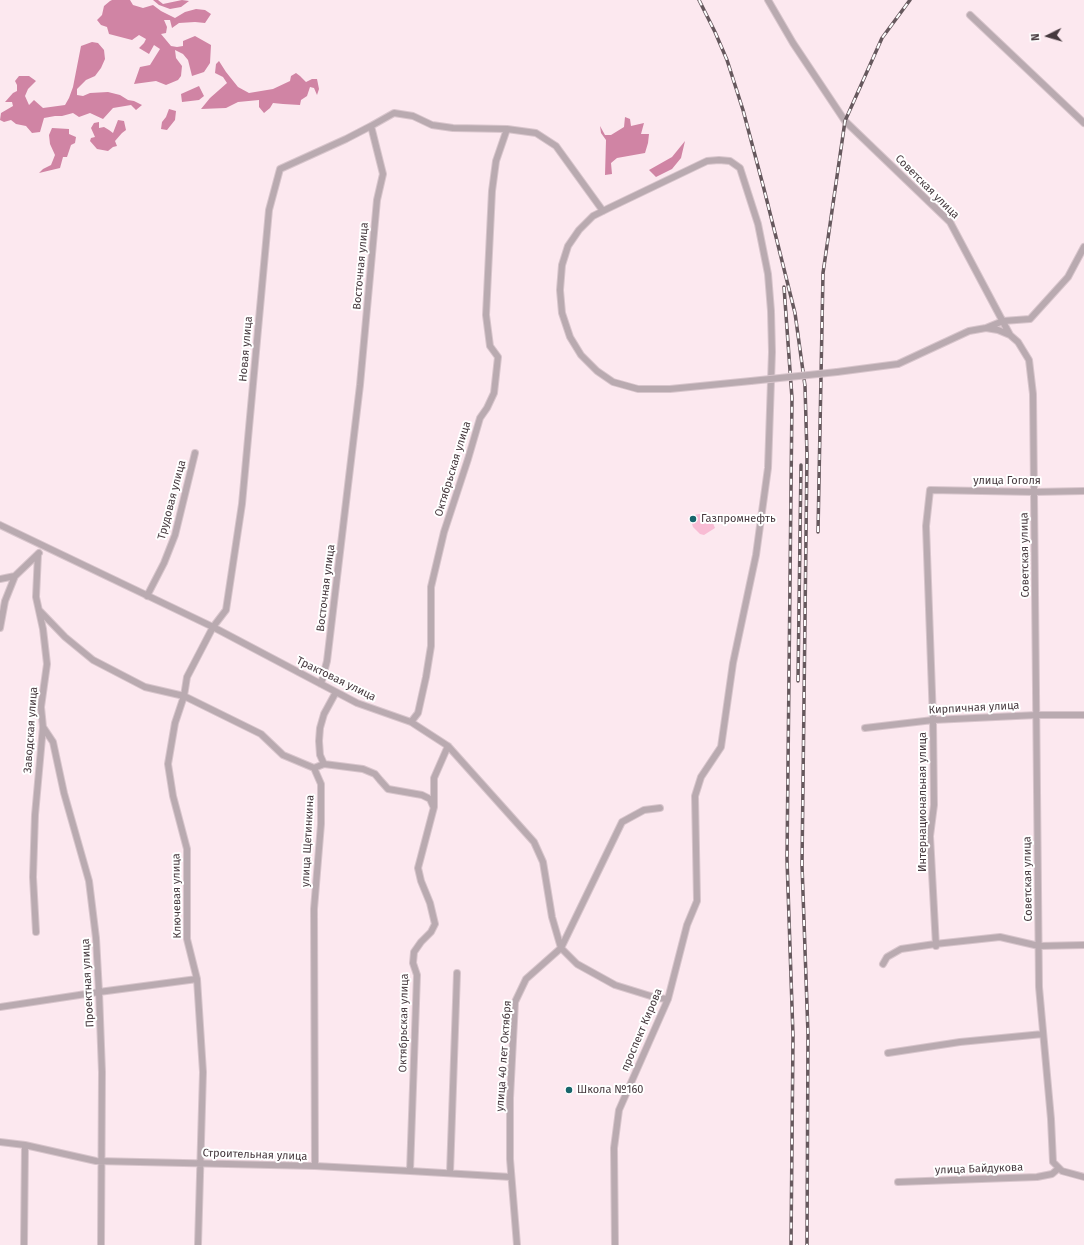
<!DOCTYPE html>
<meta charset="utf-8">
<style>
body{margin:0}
#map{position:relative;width:1084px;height:1245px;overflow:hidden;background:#fce8ef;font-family:"Fira Sans",sans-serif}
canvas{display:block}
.north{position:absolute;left:1028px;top:16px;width:40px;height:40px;-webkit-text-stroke:3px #fff;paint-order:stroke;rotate:265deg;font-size:11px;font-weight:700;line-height:16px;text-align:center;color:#46393e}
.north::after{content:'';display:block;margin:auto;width:14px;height:18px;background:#46393e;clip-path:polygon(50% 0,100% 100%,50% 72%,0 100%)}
</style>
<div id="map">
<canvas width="1084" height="1245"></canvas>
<div class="north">N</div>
</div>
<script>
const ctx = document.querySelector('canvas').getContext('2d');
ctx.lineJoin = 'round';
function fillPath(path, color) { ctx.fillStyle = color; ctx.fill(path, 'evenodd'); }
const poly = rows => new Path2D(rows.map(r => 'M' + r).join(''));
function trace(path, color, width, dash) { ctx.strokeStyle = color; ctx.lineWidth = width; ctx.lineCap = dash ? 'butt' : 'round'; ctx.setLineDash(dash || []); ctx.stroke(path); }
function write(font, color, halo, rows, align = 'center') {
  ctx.font = font + ' "Fira Sans",sans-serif'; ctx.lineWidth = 4; ctx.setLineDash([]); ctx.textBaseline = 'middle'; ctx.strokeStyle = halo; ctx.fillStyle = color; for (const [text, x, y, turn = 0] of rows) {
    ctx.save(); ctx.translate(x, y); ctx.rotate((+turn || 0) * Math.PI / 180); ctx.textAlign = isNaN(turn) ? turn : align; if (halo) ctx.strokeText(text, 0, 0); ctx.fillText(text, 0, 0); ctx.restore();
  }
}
fillPath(poly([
 [699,514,703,514,711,519,715,528,704,535,700,534,693,527,691,521,694,515]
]), '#f8bcd4');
fillPath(poly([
 [112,0,130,0,133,5,143,8,153,5,161,11,175,18,185,12,196,9,205,10,211,14,205,23,195,22,179,23,172,28,170,20,164,20,167,27,166,33,161,34,171,46,177,47,183,46,183,41,195,36,211,45,210,63,204,72,192,76,188,60,183,54,175,50,176,58,182,66,181,76,178,80,166,85,156,81,134,84,140,67,150,65,160,49,154,45,149,54,139,48,144,43,146,39,139,35,132,40,109,34,107,27,101,25,97,20,102,15,104,6,110,1],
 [153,0,158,0,163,4,182,0,189,1,181,7,170,9,159,5],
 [92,42,98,43,104,50,105,59,101,68,95,76,86,80,77,89,77,95,83,96,90,93,108,92,120,95,128,100,134,101,142,105,136,110,131,105,113,108,103,119,90,113,79,117,73,113,62,116,55,116,44,118,40,132,32,133,26,126,16,124,11,120,4,122,0,120,1,113,13,106,12,102,5,102,13,93,17,91,17,85,15,81,19,76,29,76,36,81,28,89,25,96,29,105,34,100,43,108,65,105,69,98,73,87,81,46],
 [219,61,226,72,238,87,249,93,273,89,290,81,291,76,296,73,300,76,306,82,312,79,317,79,319,89,317,95,314,88,310,87,307,96,301,100,300,105,283,104,273,103,270,108,264,113,259,107,259,100,238,102,226,108,201,109,210,98,227,83,223,77,215,73,216,64],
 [199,86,204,96,199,100,182,102,181,94],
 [169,109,176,111,175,120,167,130,161,129,162,122,166,117],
 [625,117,630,119,631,126,644,123,641,134,649,134,648,143,645,153,617,158,611,163,612,174,605,175,606,140,601,133,600,126,605,135,611,135,624,127],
 [118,120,124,121,126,130,122,133,115,141,117,146,113,147,108,151,97,149,90,141,91,138,95,137,91,128,94,123,99,122,99,128,104,127,109,130,113,133],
 [52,128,69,129,69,134,76,137,75,143,71,145,67,157,63,157,60,168,39,173,43,169,51,165,55,155,50,144,49,135],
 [685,141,681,158,672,169,656,177,649,170,672,157]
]), '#d084a4');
const minor = poly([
 [768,0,793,43,845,121,950,222,1010,335,1018,342,1029,360,1033,394,1039,987,1051,1119,1053,1162,1062,1171,1084,1177],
 [970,15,1084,123],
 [986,328,1003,321,1030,319,1068,277,1084,247],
 [837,372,898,364,969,331,986,328,998,330,1010,335],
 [0,525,213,627,357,703,411,722,448,746,534,842,543,862,552,917,561,948,577,964,615,985,657,998,668,999],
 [0,579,15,576],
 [147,596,164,563,175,535,195,453],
 [39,610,65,637,93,660,145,687,184,696,261,734,283,755,314,768,321,784,321,824,314,909,315,1166],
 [0,628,5,601,15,576,39,553],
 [321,684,327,661,360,385,377,200,383,174,371,126,394,113,413,116,432,125,453,128,507,129,536,133,556,146,603,211],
 [411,722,418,713,426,677,431,646,431,587,444,532,468,459,480,418,487,408,494,393,498,357,490,346,486,315,492,191,496,161,507,129],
 [43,727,53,742,64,793,89,881,96,938,99,992,102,1072,101,1245],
 [865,728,933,720,1037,715,1084,715],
 [324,764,320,755,319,741,320,728,324,714,336,692],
 [314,768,324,764,363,769,375,774,380,780,388,789,422,795,430,799,433,806],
 [36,932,33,877,35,815,43,727,41,707,47,664,43,629,36,597,38,554],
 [936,946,930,836,934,805,933,720,926,526,930,490,1034,492,1084,491],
 [883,964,887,957,901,949,935,944,1000,937,1039,946,1084,945],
 [0,1007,99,992,197,979],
 [888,1053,960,1042,1043,1034],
 [0,1142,25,1145,96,1161,315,1166,410,1171,511,1177],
 [410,1171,417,975,413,963,414,952,421,942,431,932,435,924,430,903,421,881,418,868,434,807,434,778,448,746],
 [450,1173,457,973],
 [898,1182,1037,1177,1052,1174,1059,1168],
 [24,1245,25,1145],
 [198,1245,203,1072,197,979,187,939,187,849,173,796,168,764,175,723,184,696,187,677,213,627,226,610,242,504,269,210,280,169,346,139,371,126],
 [517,1245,510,1159,510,1098,515,1002,526,979,561,948,622,822,644,810,660,808],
 [615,1245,614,1148,619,1110,668,999,687,925,697,901,695,796,701,777,721,747,733,663,756,555,768,468,772,352,771,311,768,274,758,224,740,168,730,161,719,160,707,161,609,208,593,216,579,230,568,246,562,265,560,290,562,313,570,337,581,355,597,371,613,382,638,389,670,389,751,381]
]);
trace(minor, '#d8c5cc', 8);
trace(minor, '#b9aab0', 6);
const rail = poly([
 [699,0,715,32,727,60,743,110,764,189,795,313,805,386,807,455,802,865,808,1034,807,1245],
 [784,287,792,398,787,859,793,1036,791,1245],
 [818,532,823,273,845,121,882,38,910,0],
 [798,681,801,465]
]);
trace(rail, '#66585d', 3.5);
trace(rail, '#fff', 2, [6]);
const minorBridge = poly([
 [751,381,837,372]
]);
trace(minorBridge, '#d8c5cc', 8, []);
trace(minorBridge, '#b9aab0', 6);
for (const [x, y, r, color] of [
 [693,519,4,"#17656b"],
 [569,1090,4,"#17656b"]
]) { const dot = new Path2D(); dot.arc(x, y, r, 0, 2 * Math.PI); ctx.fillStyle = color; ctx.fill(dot); trace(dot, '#fff', 1.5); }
write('11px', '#46393e', '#fff', [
 ["Советская улица",927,187,45],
 ["Восточная улица",361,266,-85],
 ["Новая улица",246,349,-85],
 ["Октябрьская улица",453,469,-73],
 ["улица Гоголя",1007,481],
 ["Трудовая улица",172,500,-75],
 ["Советская улица",1025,555,-91],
 ["Восточная улица",326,588,-83],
 ["Трактовая улица",336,679,26],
 ["Кирпичная улица",974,708,-3],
 ["Заводская улица",31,730,-86],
 ["Интернациональная улица",923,802,-90],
 ["улица Щетинкина",308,841,-87],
 ["Советская улица",1028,879,-91],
 ["Ключевая улица",177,896,-91],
 ["Проектная улица",88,983,-93],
 ["Октябрьская улица",404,1023,-89],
 ["проспект Кирова",642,1030,-67],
 ["улица 40 лет Октября",504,1056,-86],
 ["Строительная улица",255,1155,2],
 ["улица Байдукова",979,1169,-2]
]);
write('11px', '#46393e', '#fff', [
 ["Газпромнефть",701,519],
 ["Школа №160",577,1090]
], 'left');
</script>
